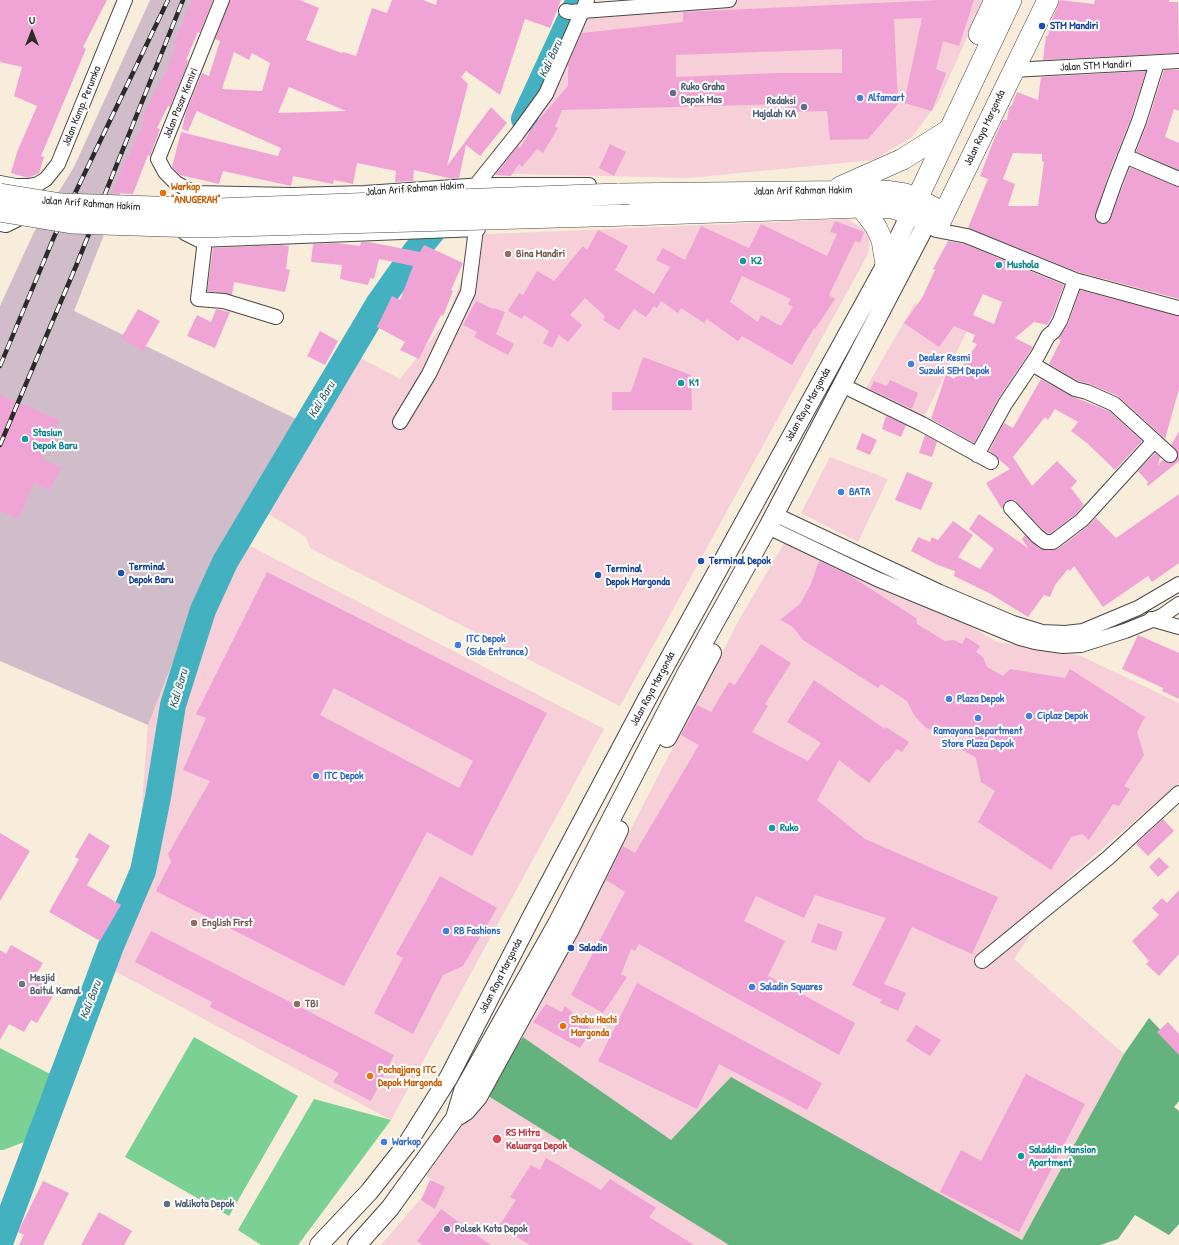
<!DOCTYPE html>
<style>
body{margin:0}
#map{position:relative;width:1179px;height:1245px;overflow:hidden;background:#f8ecdb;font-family:"Patrick Hand",sans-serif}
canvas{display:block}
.north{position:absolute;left:12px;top:12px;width:40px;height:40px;-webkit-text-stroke:3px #fff;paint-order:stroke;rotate:0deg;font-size:11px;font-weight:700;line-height:16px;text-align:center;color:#2b2b2b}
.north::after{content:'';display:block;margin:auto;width:14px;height:18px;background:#2b2b2b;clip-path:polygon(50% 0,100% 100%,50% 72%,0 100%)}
</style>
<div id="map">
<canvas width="1179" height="1245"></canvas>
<div class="north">U</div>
</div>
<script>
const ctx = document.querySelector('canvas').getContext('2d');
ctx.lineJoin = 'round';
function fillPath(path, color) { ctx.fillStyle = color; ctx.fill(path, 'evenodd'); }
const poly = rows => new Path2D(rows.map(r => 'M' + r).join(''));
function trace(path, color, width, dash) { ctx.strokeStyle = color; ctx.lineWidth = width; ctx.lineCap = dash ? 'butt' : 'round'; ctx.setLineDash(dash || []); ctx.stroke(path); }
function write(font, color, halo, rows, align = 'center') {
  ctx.font = font + ' "Patrick Hand",sans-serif'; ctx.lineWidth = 4; ctx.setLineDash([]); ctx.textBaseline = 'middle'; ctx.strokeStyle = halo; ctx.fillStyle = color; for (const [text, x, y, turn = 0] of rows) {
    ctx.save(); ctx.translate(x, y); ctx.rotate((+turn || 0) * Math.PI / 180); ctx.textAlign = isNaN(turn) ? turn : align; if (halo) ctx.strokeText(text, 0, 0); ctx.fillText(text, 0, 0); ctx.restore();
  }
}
fillPath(poly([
 [713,0,984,0,938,102,912,137,873,160,688,178,479,173,549,81,585,11],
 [848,219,870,234,868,254,620,706,310,548,306,537,247,501,336,358,347,351,400,379,446,321,467,265,466,235],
 [915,303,968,329,922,421,862,395],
 [830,457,888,479,858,542,801,513],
 [227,534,604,729,391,1120,100,963,134,907,148,725,216,553],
 [788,537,903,586,997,642,1081,656,1179,703,1179,783,1069,877,1014,959,1124,1054,1022,1240,731,1078,671,1140,523,1037,740,618],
 [485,1094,633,1185,729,1245,381,1245,430,1188,434,1181,426,1176]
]), '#f6cfd8');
fillPath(poly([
 [150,0,196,0,74,311,296,419,216,553,148,725,0,661,0,306,34,232,74,167]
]), '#d1bdca');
fillPath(poly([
 [194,1037,298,1096,229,1216,125,1157],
 [0,1048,54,1076,34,1134,27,1141,3,1150,0,1150],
 [314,1099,391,1120,298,1245,261,1245,238,1230]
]), '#7bd093');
fillPath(poly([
 [1149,1018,1179,1049,1179,1101,1174,1107,1179,1111,1179,1224,1169,1235,1135,1215,1118,1239,1100,1245,729,1245,485,1094,523,1037,671,1140,731,1077,1022,1240,1124,1054]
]), '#64b27d');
trace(poly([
 [524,119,579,0],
 [0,1243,111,946,143,871,158,797,173,705,203,610,225,562,379,303,415,252,449,212]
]), '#44b1c1', 26);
fillPath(poly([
 [0,0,107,0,83,47,86,49,41,156,44,157,39,173,28,178,11,173,17,152,37,106,14,96,22,67,0,62],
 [192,0,213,0,200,33,198,32,186,60,188,60,186,68,170,107,168,106,157,128,160,129,150,156,148,155,133,194,112,193,127,155,129,156,135,139,136,140,145,119,142,118,152,97,169,67,168,66,176,46,173,45],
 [230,0,300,0,319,8,306,40,342,53,343,52,356,56,372,8,387,13,392,0,423,0,436,5,437,0,561,0,550,28,525,19,500,95,466,71,461,77,468,84,447,166,491,107,507,123,480,156,466,145,459,178,453,179,414,170,413,181,395,182,396,171,357,163,353,184,334,180,333,184,293,176,291,186,223,171,219,184,180,175,172,167,181,132,278,156,281,148,197,111,188,131,182,129,186,112,202,73,209,76,220,41,215,39],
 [234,52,249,60,252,53,270,63,262,91,222,89],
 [289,87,346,111,278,113],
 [940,0,974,0,959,46,943,41,936,69,946,73,932,111,904,103,922,18,894,19,898,104,868,139,830,140,827,111,788,112,787,104,562,110,555,127,558,128,543,153,537,149,522,167,519,164,511,176,495,175,518,146,520,148,534,125,568,86,568,70,569,67,567,66,582,33,683,22,683,12],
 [842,49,842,73,777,73,676,77,676,55],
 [1060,0,1094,4,1095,0,1169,0,1169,2,1178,2,1179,53,1043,60,1046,36,1048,36,1051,22],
 [1164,70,1179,70,1179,111,1174,109,1165,137,1179,143,1179,170,1136,152,1147,124],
 [1146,71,1131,118,1107,179,1095,217,1101,224,1109,222,1130,167,1179,187,1179,299,1078,272,968,228,988,179,980,176,995,137,1003,120,1007,120,1009,108,1012,105,1017,92,1038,100,1041,77],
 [1013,153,1042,154,1042,161,1044,162,1038,206,1008,206,1015,184,1003,179],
 [610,144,626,152,614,176,599,168],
 [835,221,864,232,860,243,855,241,829,295,835,299,815,329,814,328,792,365,742,336,738,341,707,319,704,323,681,308,678,313,661,301,657,308,654,306,646,317,634,309,619,330,603,320,605,316,585,298,570,315,582,325,568,342,559,335,552,348,543,343,549,331,524,315,522,319,508,311,519,293,523,295,537,271,554,281,583,246,587,250,598,230,628,246,615,270,654,294,670,267,656,260,663,248,685,260,701,226,749,248,761,224,827,256,837,234,830,232],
 [742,276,791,299,788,304,793,307,781,326,761,315,758,322,730,302],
 [948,241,965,244,1064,285,1052,317,1047,325,1034,322,1015,338,1033,347,998,399,974,443,931,419,946,374,954,379,977,344,972,342,975,335,954,326,939,347,904,323,922,298,935,270,933,269],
 [983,294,1002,302,994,324,973,315],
 [361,242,369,242,420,252,424,245,463,263,451,290,453,291,443,316,441,315,419,359,400,350,405,342,377,327,392,296,400,300,413,266,379,259,374,279,370,278,368,285,340,279,342,265,311,262,313,244,337,243,360,246],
 [282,245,289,246,286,269,290,270,285,292,234,282,232,295,207,291,213,248],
 [1080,290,1179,316,1179,389,1165,439,1118,396,1090,384,1078,381,1049,364,1061,340,1058,339,1068,324],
 [476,301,493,309,494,308,505,312,496,334,514,344,508,355,474,337,477,332,463,325],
 [138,309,160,321,143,351,121,338],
 [216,309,230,312,215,348,187,336,197,315,211,322],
 [320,331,338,341,325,365,307,356],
 [643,357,691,375,692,410,612,410,612,392,631,392],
 [1041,379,1071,396,1109,411,1142,441,1115,470,1087,443,1071,431,1078,422,1055,409,1048,420,1045,417,1013,457,1032,486,1057,461,1077,481,1071,488,1084,505,1076,514,1050,534,1043,530,1015,500,1006,502,1002,509,986,483,1010,469,989,451,1004,423,1013,428],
 [890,380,918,393,912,409,870,389,874,381,887,386],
 [0,395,59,420,42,459,61,467,50,490,34,483,18,519,0,511],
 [886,416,906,425,901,437,882,429],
 [1179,432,1179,461,1148,486,1147,485,1148,482,1138,471,1155,453,1160,457,1158,466,1162,460,1169,463,1176,461,1178,453,1171,445],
 [862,433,877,440,870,455,856,449],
 [925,435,937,442,932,457,919,453],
 [907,472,933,483,921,510,895,500],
 [1179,494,1179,563,1152,582,1148,576,1103,607,1074,566,1070,571,1068,569,1055,585,1050,597,1044,595,1028,617,989,593,954,576,955,571,940,566,911,551,918,537,930,542,932,537,938,540,953,521,973,535,958,557,980,569,994,549,969,529,979,514,1028,548,1022,539,1025,535,1040,549,1053,550,1058,549,1087,527,1096,518,1116,538],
 [819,561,849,575,916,618,917,624,945,641,954,640,962,644,966,637,980,646,976,652,983,657,987,667,1003,676,1010,669,1065,678,1070,669,1145,717,1137,732,1144,755,1124,786,1130,789,1119,806,1113,804,1089,840,1082,834,1071,837,1051,870,978,822,995,791,981,782,976,758,960,748,972,732,941,732,926,728,914,715,907,701,881,684,878,688,803,640,793,627,780,620,800,604,811,584],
 [267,572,547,713,472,856,427,832,344,986,156,891,171,862,168,854,210,781,183,770,206,718,196,714],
 [334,688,473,761,459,788,320,715],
 [1138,635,1179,653,1179,699,1162,691,1163,688,1122,669],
 [761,644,791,663,765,704,768,706,752,732,808,761,821,743,787,722,814,680,885,729,886,727,909,742,902,752,897,749,888,761,887,760,869,783,839,760,817,800,865,839,998,897,972,954,912,927,884,984,906,993,898,1011,880,1003,882,1000,852,985,886,918,815,895,804,918,756,896,744,921,785,941,768,976,855,1023,839,1055,639,944,635,951,631,949,621,974,627,977,603,1013,571,995,625,892,606,880,623,846,635,853,699,745,681,735,697,705,711,712,729,682,735,685],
 [1163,819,1174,831,1148,856,1136,844],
 [0,833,30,851,0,901],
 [89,833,110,846,87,885,121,905,100,941,49,912,79,859,75,857],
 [1159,857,1169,867,1158,877,1149,867],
 [440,876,497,908,463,966,443,975,413,1034,374,1013,403,958,396,954],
 [1179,890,1179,954,1159,976,1146,964,1149,961,1132,941,1159,915,1152,908,1162,898,1167,903],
 [818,923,843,932,836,951,811,942],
 [151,931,394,1055,371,1101,333,1082,339,1073,210,1007,212,1002,135,962],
 [11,945,43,963,37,973,48,979,42,989,53,996,37,1023,31,1020,24,1032,9,1024,0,1040,0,950,6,954],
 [637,983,822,1083,807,1110,719,1064,697,1109,598,1061],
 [546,1004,562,1012,565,1006,592,1030,580,1048,533,1022],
 [1168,1022,1179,1034,1179,1055,1157,1032],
 [916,1025,941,1040,930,1056,906,1041],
 [1026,1074,1085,1104,1019,1232,940,1192,961,1150,981,1161],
 [546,1158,601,1190,610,1179,656,1208,649,1217,694,1245,530,1245,499,1226,516,1200,510,1197,531,1165,540,1170],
 [430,1180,445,1187,435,1209,421,1200],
 [43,1181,69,1193,43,1245,19,1245,24,1235,18,1232],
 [441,1209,471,1231,491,1245,423,1245,417,1241],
 [99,1212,132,1231,124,1245,81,1245]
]), '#f0a4d6');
const minor = poly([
 [566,11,569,12,729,0],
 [1012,70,1179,61],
 [1125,156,1179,179],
 [0,183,16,186,23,193],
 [476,185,517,134,546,94,587,0],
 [16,186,29,186,38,184,46,179,58,164,125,0],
 [194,193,176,183,165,172,158,159,222,0],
 [1103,216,1115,182,1139,121,1157,63],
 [0,224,6,225,18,219,24,212],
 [478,229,199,240,185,233,181,225,181,207,183,200,194,193,292,195,365,193,483,185,589,185],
 [936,230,967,236,1075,280,1178,308],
 [205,240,198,299,224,301,276,317],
 [1032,364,1075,389,1087,392,1114,404,1170,455],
 [852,390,922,424,991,462],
 [400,422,429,374,468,292,476,229],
 [977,455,1005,404,1038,355,1048,336,1054,331,1060,321,1075,280],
 [1011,508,1037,536,1045,542,1053,542,1082,520,1154,441],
 [774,514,940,592,1013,623,1042,632,1065,633,1083,631,1138,608,1179,584],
 [768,527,877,579,1020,638,1035,642,1063,646,1081,645,1125,631,1162,616,1179,604],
 [1151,619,1179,627],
 [982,961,1108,858,1179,793]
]);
const major = poly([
 [667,738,712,653],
 [455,1118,466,1111,478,1097,569,931,619,830],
 [319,1245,369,1192,407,1144,449,1077,533,914,647,699,886,264,916,202],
 [357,1245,390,1208,455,1118,463,1091,557,924,686,674,768,527,934,209]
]);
const highway = poly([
 [979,34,995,0],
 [840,187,903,159,949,130],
 [618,194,885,191,905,194,917,199,944,213],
 [917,199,1011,0],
 [861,207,876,227,882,240,886,264],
 [630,215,861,207,893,208,939,224,1048,0]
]);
trace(minor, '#4a4845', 16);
trace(major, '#4a4845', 20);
trace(highway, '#4a4845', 22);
trace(minor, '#fff', 14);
trace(major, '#fff', 18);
trace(highway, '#fff', 21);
const rail = poly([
 [0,366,54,237,168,0],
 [0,445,76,266,183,0]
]);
trace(rail, '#2b2b2b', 4.5);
trace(rail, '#fff', 3, [9]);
const highwayBridge = poly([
 [0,194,61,204,217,209,618,194],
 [0,211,72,223,197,227,630,215]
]);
trace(highwayBridge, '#4a4845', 22, []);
trace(highwayBridge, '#fff', 21);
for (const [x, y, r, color] of [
 [1042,26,4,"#1a4fb4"],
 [673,93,4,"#5c6f8a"],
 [860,98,4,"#3f7fe0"],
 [804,107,4,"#5c6f8a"],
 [163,193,4,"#e8710a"],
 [508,254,4,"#8d6e63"],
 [743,261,4,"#0f9aa8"],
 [999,265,4,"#0f9aa8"],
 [911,364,4,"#3f7fe0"],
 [681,383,4,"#0f9aa8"],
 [25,439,4,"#0f9aa8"],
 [841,492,4,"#3f7fe0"],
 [701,561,4,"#1a4fb4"],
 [121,573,4,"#1a4fb4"],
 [598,575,4,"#1a4fb4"],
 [458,645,4,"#3f7fe0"],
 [949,699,4,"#3f7fe0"],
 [1029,716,4,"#3f7fe0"],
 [978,718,4,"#3f7fe0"],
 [316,776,4,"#3f7fe0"],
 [772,828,4,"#0f9aa8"],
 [194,923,4,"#8d6e63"],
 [446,931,4,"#3f7fe0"],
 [571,948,4,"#1a4fb4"],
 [22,984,4,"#6b7280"],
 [752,987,4,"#3f7fe0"],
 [297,1004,4,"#8d6e63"],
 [563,1026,4,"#e8710a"],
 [370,1076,4,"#e8710a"],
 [497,1139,5,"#e0444e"],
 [384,1142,4,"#3f7fe0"],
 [1021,1156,4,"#0f9aa8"],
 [167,1204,4,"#5c6f8a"],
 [447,1229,4,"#5c6f8a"]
]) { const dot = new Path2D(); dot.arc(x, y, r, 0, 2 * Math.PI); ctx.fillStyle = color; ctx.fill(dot); trace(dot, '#fff', 1.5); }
write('bold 11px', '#164399', '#fff', [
 ["STM Mandiri",1050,26],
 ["Terminal Depok",709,561],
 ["Terminal",129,567],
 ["Depok Baru",129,580],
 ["Terminal",606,569],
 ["Depok Margonda",606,582],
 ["Saladin",579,948]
], 'left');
write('11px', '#2b2b2b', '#fff', [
 ["Jalan STM Mandiri",1096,66,-3],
 ["Jalan Pasar Kemiri",181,103,-68],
 ["Jalan Komp. Perumka",82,106,-68],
 ["Jalan Raya Margonda",985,128,-65],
 ["Jalan Arif Rahman Hakim",415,189,-4],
 ["Jalan Arif Rahman Hakim",803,191,-1],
 ["Jalan Arif Rahman Hakim",91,204,4],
 ["Jalan Raya Margonda",808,405,-61],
 ["Jalan Raya Margonda",653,689,-62],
 ["Jalan Raya Margonda",501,976,-63]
]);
write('bold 11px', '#4e5e75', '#fff', [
 ["Ruko Graha",681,87],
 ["Depok Mas",681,100],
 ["Redaksi",796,101,"right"],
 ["Majalah KA",796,114,"right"],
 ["Walikota Depok",175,1204],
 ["Polsek Kota Depok",455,1229]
], 'left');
write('bold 11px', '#366cbe', '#fff', [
 ["Alfamart",868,98],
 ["Dealer Resmi",919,358],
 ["Suzuki SEM Depok",919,371],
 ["BATA",849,492],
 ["ITC Depok",466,639],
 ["(Side Entrance)",466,652],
 ["Plaza Depok",957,699],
 ["Ciplaz Depok",1037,716],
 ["Ramayana Department",978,731,"center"],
 ["Store Plaza Depok",978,744,"center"],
 ["ITC Depok",324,776],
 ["RB Fashions",454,931],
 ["Saladin Squares",760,987],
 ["Warkop",392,1142]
], 'left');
write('bold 11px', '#c56008', '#fff', [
 ["Warkop",171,187],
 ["\"ANUGERAH\"",171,200],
 ["Shabu Hachi",571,1020],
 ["Margonda",571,1033],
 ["Pochajjang ITC",378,1070],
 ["Depok Margonda",378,1083]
], 'left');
write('bold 11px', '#785e54', '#fff', [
 ["Bina Mandiri",516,254],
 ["English First",202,923],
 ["TBI",305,1004]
], 'left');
write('bold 11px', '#0d838f', '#fff', [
 ["K2",751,261],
 ["Mushola",1007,265],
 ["K1",689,383],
 ["Stasiun",33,433],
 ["Depok Baru",33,446],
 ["Ruko",780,828],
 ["Saladdin Mansion",1029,1150],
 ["Apartment",1029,1163]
], 'left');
write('bold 11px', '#5b616d', '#fff', [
 ["Mesjid",30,978],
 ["Baitul Kamal",30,991]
], 'left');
write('bold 11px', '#be3a42', '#fff', [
 ["RS Mitra",506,1133],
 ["Keluarga Depok",506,1146]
], 'left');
write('italic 12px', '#356167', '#fff', [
 ["Kali Baru",551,59,-65],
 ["Kali Baru",322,400,-59],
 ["Kali Baru",179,689,-74],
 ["Kali Baru",91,1000,-69]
]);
</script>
